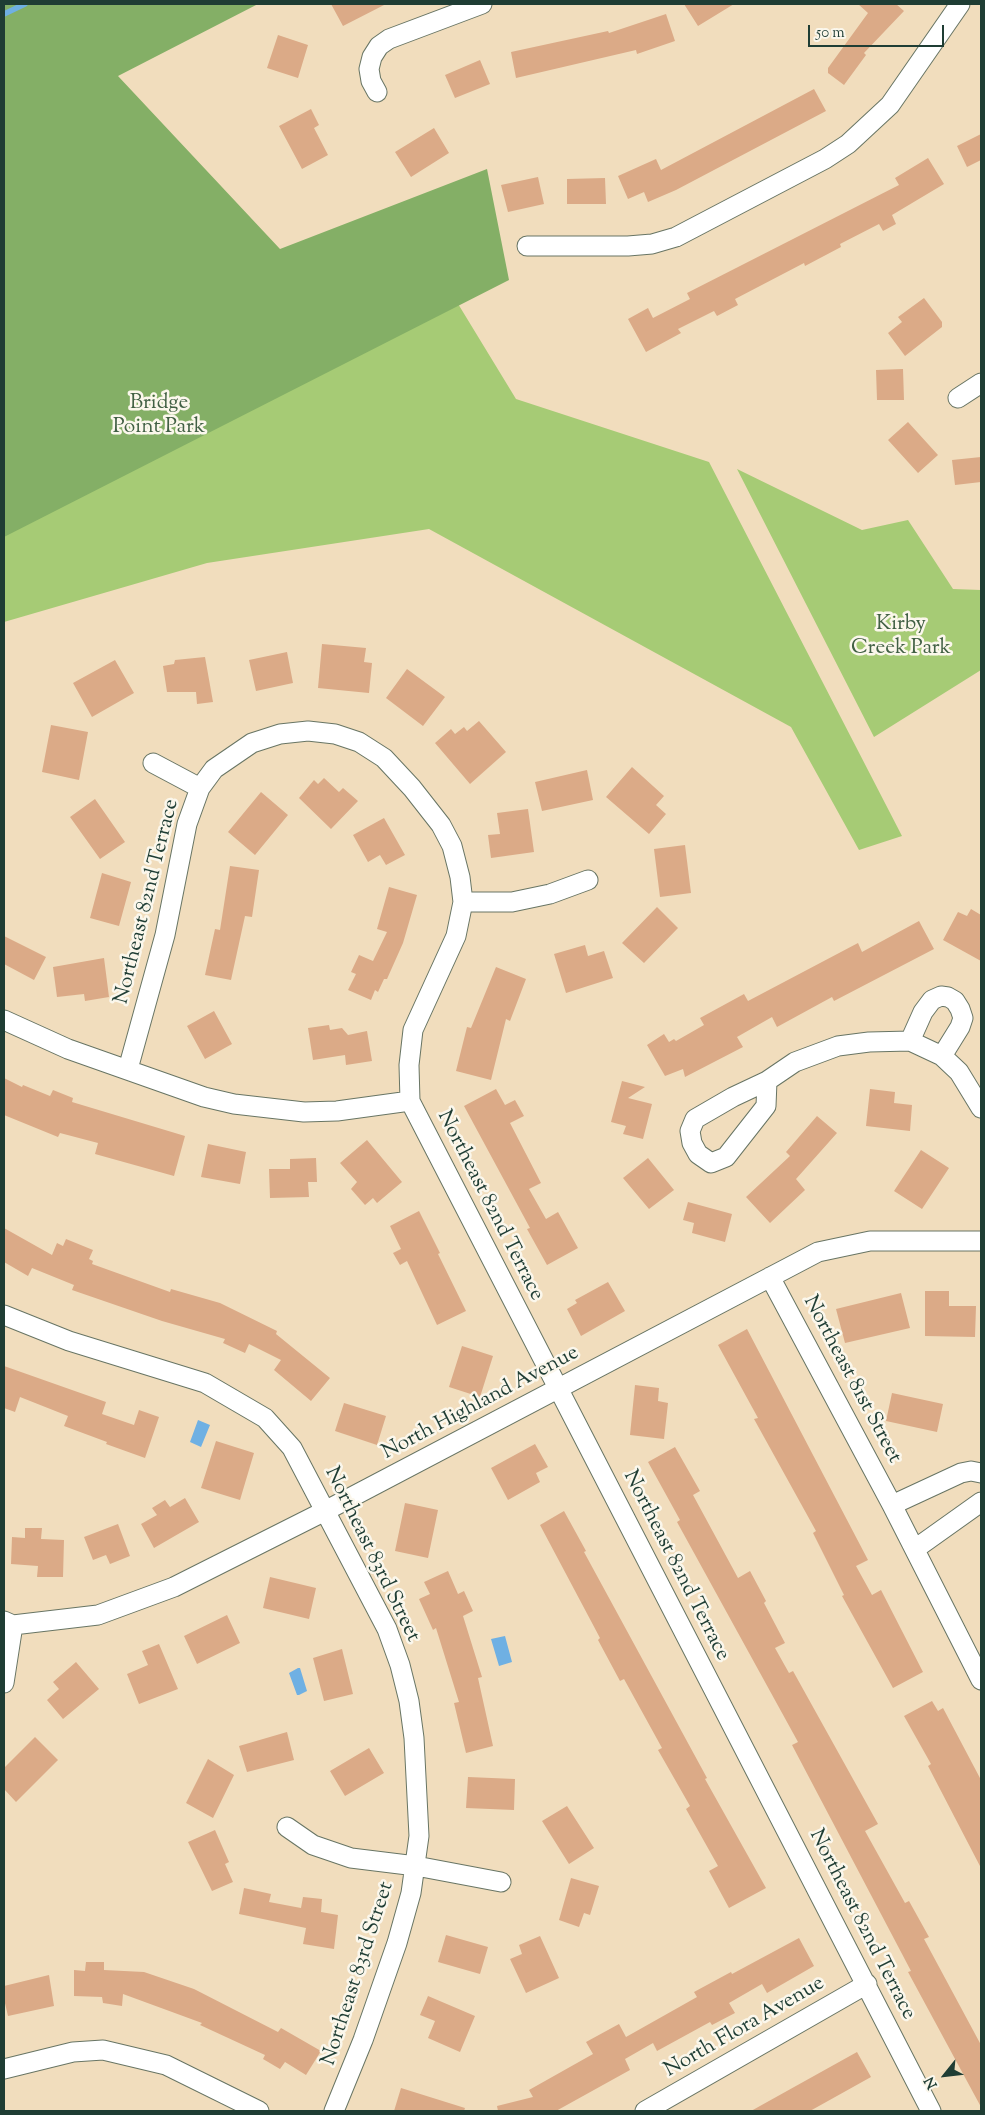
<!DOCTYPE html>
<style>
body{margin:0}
#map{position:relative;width:985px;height:2115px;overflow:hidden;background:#f1ddbd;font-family:"Sorts Mill Goudy",serif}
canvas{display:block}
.frame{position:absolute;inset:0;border:5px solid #1f3d34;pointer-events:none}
.north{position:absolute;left:920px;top:2050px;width:50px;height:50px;-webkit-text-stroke:4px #fbf7ec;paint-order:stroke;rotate:241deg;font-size:14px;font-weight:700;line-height:20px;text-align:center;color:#1f3d34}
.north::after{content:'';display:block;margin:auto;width:18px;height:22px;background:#1f3d34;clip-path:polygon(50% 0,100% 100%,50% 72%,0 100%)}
.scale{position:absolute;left:808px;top:25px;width:136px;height:22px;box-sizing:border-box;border:2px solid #1f3d34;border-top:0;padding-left:6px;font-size:15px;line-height:18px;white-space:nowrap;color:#1f3d34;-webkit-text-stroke:4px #fbf7ec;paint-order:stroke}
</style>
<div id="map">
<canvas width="985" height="2115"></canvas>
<div class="frame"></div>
<div class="north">N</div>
<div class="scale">50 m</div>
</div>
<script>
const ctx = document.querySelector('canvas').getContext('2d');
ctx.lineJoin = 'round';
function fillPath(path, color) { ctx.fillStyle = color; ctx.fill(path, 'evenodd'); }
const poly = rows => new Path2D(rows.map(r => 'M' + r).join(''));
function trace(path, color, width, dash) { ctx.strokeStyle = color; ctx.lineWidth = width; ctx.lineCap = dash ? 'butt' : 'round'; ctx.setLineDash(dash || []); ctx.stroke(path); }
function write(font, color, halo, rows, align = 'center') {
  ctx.font = font + ' "Sorts Mill Goudy",serif'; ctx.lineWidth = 5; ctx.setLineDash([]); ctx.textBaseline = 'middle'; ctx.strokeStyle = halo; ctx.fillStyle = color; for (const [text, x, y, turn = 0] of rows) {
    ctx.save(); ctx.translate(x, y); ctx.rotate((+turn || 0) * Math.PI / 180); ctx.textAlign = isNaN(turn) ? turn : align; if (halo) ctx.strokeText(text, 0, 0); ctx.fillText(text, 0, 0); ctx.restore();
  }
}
fillPath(poly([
 [4,142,245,287,410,225,516,399,709,462,902,836,859,850,791,727,429,529,207,563,4,622],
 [737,469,862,530,908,520,953,589,981,590,981,670,874,737]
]), '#a6cb75');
fillPath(poly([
 [4,4,258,4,118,76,280,249,487,169,509,280,4,537]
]), '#84af66');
fillPath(poly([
 [198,1420,210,1425,201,1447,190,1442],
 [505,1636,512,1662,499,1666,491,1639],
 [298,1668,300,1668,307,1691,299,1695,297,1695,289,1673]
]), '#6fb0e3');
trace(poly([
 [4,14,25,4]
]), '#6fb0e3', 5.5);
fillPath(poly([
 [331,4,386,4,343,26],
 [684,4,734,4,698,26],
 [858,4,896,4,904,11,864,53,866,55,844,85,828,73,828,68,868,13],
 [666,14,675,41,637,54,636,50,516,78,511,52,608,31,609,33],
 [278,35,308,45,298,78,267,68],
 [480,60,490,84,455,98,445,75],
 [814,89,826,111,676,190,648,202,644,192,628,199,618,176,656,159,661,170],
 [311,109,319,125,314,128,328,155,302,169,279,126],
 [434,128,449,153,411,177,395,152],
 [981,134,981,160,967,167,957,146],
 [928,158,944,184,892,215,896,224,883,231,879,224,840,244,841,247,805,266,804,263,735,299,738,305,717,316,714,311,678,329,681,333,646,352,628,319,648,308,653,318,690,299,687,293,899,185,895,178],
 [538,177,544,204,508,212,501,185],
 [605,178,606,204,567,204,567,179],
 [924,298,942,322,942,327,905,356,888,333,902,322,898,317],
 [903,369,904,400,877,400,876,370],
 [908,422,938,455,918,473,888,440],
 [981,457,981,482,955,485,952,460],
 [322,644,366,648,364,662,372,663,369,693,318,688],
 [287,652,293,683,256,691,249,660],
 [205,657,213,702,197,704,196,692,167,692,163,666,174,664,175,660],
 [115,660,134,693,92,717,73,683],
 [407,669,445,697,423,726,386,698],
 [479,721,506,752,470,784,435,743,451,729,455,734,464,727,467,731],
 [51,725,88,732,79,780,42,772],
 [632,767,664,796,656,805,666,814,649,834,606,797],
 [587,770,593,800,542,811,535,782],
 [324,778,339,792,343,788,358,801,331,829,299,798,314,780,318,784],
 [261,792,288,815,255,855,228,832],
 [95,799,125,842,100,859,70,817],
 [528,809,534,852,491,858,488,835,500,834,497,813],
 [384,818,405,855,386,865,380,855,368,862,353,835],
 [685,845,691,893,660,897,654,849],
 [230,866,259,870,252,917,245,916,231,980,205,975,215,929,220,930],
 [102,873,131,882,119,926,90,918],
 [389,887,417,895,403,943,387,979,384,979,378,992,375,990,371,1000,348,990,356,974,351,972,359,955,373,961,387,932,377,929],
 [657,907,678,928,644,963,622,943],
 [971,909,981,915,981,961,943,940,958,912,967,916],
 [919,921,934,949,834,1001,832,997,777,1027,772,1017,737,1037,743,1047,685,1077,683,1069,665,1076,647,1045,664,1034,669,1042,674,1039,676,1041,704,1025,700,1018,744,994,748,1001,858,943,862,952],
 [4,936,46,957,34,980,4,964],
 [585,945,588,956,604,951,613,978,566,993,554,954],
 [104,958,109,997,85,1001,84,994,57,997,53,967],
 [496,967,526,979,510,1021,506,1019,491,1080,456,1071,467,1027,471,1028],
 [214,1011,232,1044,205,1059,187,1026],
 [329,1025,330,1030,342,1028,348,1035,367,1031,372,1061,346,1065,345,1055,313,1060,308,1028],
 [4,1078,22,1087,23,1085,50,1096,53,1090,73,1098,72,1102,185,1136,174,1176,95,1154,98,1143,60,1133,58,1137,4,1115],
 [622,1081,645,1087,628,1098,652,1104,643,1139,623,1134,626,1126,611,1122],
 [496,1089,505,1105,515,1100,524,1116,510,1123,541,1183,529,1189,546,1219,558,1212,578,1248,547,1265,527,1229,530,1228,464,1106],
 [870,1089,895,1092,894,1103,912,1105,910,1131,866,1126],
 [817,1116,837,1133,796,1179,805,1190,770,1223,746,1197,790,1156,786,1152],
 [367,1140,402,1182,377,1203,373,1198,365,1205,351,1189,357,1182,340,1163],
 [208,1144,246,1152,240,1184,201,1177],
 [921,1150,949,1168,922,1209,894,1191],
 [316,1158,317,1182,308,1182,309,1197,270,1198,269,1169,290,1169,290,1159],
 [648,1158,674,1190,649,1209,623,1178],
 [688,1202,732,1214,725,1242,692,1233,694,1223,683,1220],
 [419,1211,440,1253,438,1254,466,1311,437,1325,407,1261,400,1265,393,1253,401,1249,390,1226],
 [4,1228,52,1255,57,1243,63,1246,66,1239,93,1250,89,1259,93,1261,92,1264,170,1292,171,1289,220,1303,277,1331,276,1334,330,1378,311,1401,274,1370,281,1360,249,1344,245,1353,223,1343,225,1339,162,1321,72,1290,74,1285,32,1268,28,1276,4,1262],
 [608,1282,625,1311,581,1336,567,1309,577,1303,575,1300],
 [925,1291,949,1291,949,1306,976,1306,975,1337,925,1336],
 [901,1293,910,1328,845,1343,836,1309],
 [747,1329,868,1560,856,1566,872,1595,881,1590,923,1672,893,1688,842,1596,844,1595,813,1533,816,1531,754,1419,758,1418,718,1345],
 [462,1346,493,1356,480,1397,449,1387],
 [4,1366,106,1402,102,1414,134,1425,139,1410,159,1417,145,1458,106,1444,107,1442,64,1426,68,1416,20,1397,15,1412,4,1408],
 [635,1385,659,1388,658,1401,668,1403,664,1439,630,1435],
 [892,1393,943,1404,937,1432,886,1421],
 [344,1403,386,1416,377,1445,335,1431],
 [216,1441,254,1453,240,1500,201,1488],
 [535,1444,548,1467,536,1473,540,1482,508,1500,491,1468],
 [675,1447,700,1491,693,1495,738,1578,750,1571,766,1601,764,1603,785,1643,775,1648,789,1673,793,1671,878,1824,865,1831,905,1903,909,1901,929,1937,924,1939,981,2045,981,2107,908,1972,911,1971,792,1745,798,1742,677,1522,680,1520,648,1462],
 [185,1498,199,1522,154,1548,141,1524,157,1515,152,1508,165,1500,170,1507],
 [405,1503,438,1510,428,1558,395,1551],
 [564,1511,586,1551,584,1552,707,1778,705,1779,766,1888,729,1908,709,1871,718,1866,686,1809,690,1806,658,1750,662,1748,624,1679,620,1681,598,1640,600,1638,540,1525],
 [118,1524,130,1556,110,1564,106,1555,93,1560,84,1537],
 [25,1528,42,1528,41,1539,64,1540,63,1577,37,1577,38,1566,11,1564,12,1537,25,1538],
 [448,1571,458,1594,464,1591,473,1611,463,1616,482,1677,478,1678,493,1746,466,1753,454,1703,459,1702,436,1628,433,1630,419,1599,430,1594,424,1582],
 [270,1577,316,1588,309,1619,263,1608],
 [227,1615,240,1643,197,1664,184,1636],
 [159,1644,178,1689,139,1704,127,1674,148,1665,142,1651],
 [342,1649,353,1694,324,1701,313,1658],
 [76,1662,99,1689,63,1719,47,1700,59,1689,53,1682],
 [932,1701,938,1711,943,1708,981,1780,981,1868,928,1766,931,1764,904,1716],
 [287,1732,294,1760,247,1772,239,1746],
 [35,1737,58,1760,16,1802,4,1789,4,1768],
 [369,1748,384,1773,345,1796,330,1771],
 [208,1759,234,1775,213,1818,186,1803],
 [468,1777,515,1779,514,1810,466,1808],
 [567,1806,594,1848,569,1864,542,1821],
 [215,1830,229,1862,225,1864,233,1882,212,1891,188,1842],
 [571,1878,599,1886,590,1915,584,1913,579,1927,559,1920],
 [244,1888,271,1894,269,1902,301,1908,303,1897,322,1899,321,1912,338,1915,334,1949,303,1944,306,1928,239,1914],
 [446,1935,488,1947,480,1974,438,1962],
 [540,1936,559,1978,526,1993,510,1959,522,1954,519,1945],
 [799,1938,814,1966,767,1993,762,1984,729,2003,735,2013,712,2025,710,2022,657,2051,653,2043,625,2059,630,2070,556,2111,498,2111,497,2106,533,2097,529,2090,593,2054,586,2042,619,2024,626,2037,697,1997,694,1992,731,1972,732,1974],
 [86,1962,104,1962,104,1970,144,1972,194,1989,278,2032,281,2028,321,2051,306,2075,285,2062,280,2069,263,2059,265,2055,200,2025,202,2023,123,1994,122,2006,103,2003,102,1997,74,1996,74,1970,85,1971],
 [49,1975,54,2006,8,2016,4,1999,4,1986],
 [428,1996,475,2016,460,2052,428,2038,435,2021,420,2015],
 [857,2052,871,2077,810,2111,751,2111],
 [401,2088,465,2108,464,2111,394,2111]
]), '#dbaa87');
const street = poly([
 [377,92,371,81,369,69,372,57,379,46,389,39,482,4],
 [527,246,628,246,652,244,676,237,825,159,848,144,890,105,960,4],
 [958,398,981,383],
 [153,763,200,788],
 [463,902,512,902,550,894,588,880],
 [4,1020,68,1049,204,1097,234,1104,304,1112,337,1111,410,1101],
 [910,1041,923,1012,932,1000,941,996,948,997,955,1001,960,1009,963,1018,960,1027,942,1056],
 [128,1069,165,935,187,824,200,788,214,769,252,743,280,734,308,731,335,734,359,742,384,758,412,788,441,825,452,846,460,877,463,902,456,936,413,1030,409,1065,410,1101,931,2111],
 [767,1081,766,1106,726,1157,711,1163,698,1154,692,1143,690,1131,695,1119,733,1097,767,1081,795,1062,838,1046,869,1042,910,1041,942,1056,959,1072,981,1108],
 [770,1277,892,1505,981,1680],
 [4,1315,69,1341,205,1383,265,1418,292,1448,387,1629,400,1665,409,1701,414,1738,419,1836,411,1893,397,1943,363,2040,334,2111],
 [892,1505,961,1473,971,1471,981,1473],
 [915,1549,981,1502],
 [4,1621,13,1625,98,1615,174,1587,325,1511,818,1252,870,1241,981,1241],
 [4,1683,13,1625],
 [287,1827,313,1845,351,1858,416,1866,501,1882],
 [4,2069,73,2052,103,2050,166,2065,259,2111],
 [645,2111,867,1984]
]);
trace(street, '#687564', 21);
trace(street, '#fff', 19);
write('21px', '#416044', '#fbf7ec', [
 ["Bridge",159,404],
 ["Point Park",159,428],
 ["Kirby",901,625],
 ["Creek Park",901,649]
]);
write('21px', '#1f3d34', '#fbf7ec', [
 ["Northeast 82nd Terrace",148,902,-76],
 ["Northeast 82nd Terrace",489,1206,63],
 ["Northeast 81st Street",851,1380,62],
 ["North Highland Avenue",481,1404,-28],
 ["Northeast 83rd Street",371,1555,64],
 ["Northeast 82nd Terrace",675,1566,63],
 ["Northeast 82nd Terrace",861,1925,63],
 ["Northeast 83rd Street",359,1974,-72],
 ["North Flora Avenue",745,2028,-30]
]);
</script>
